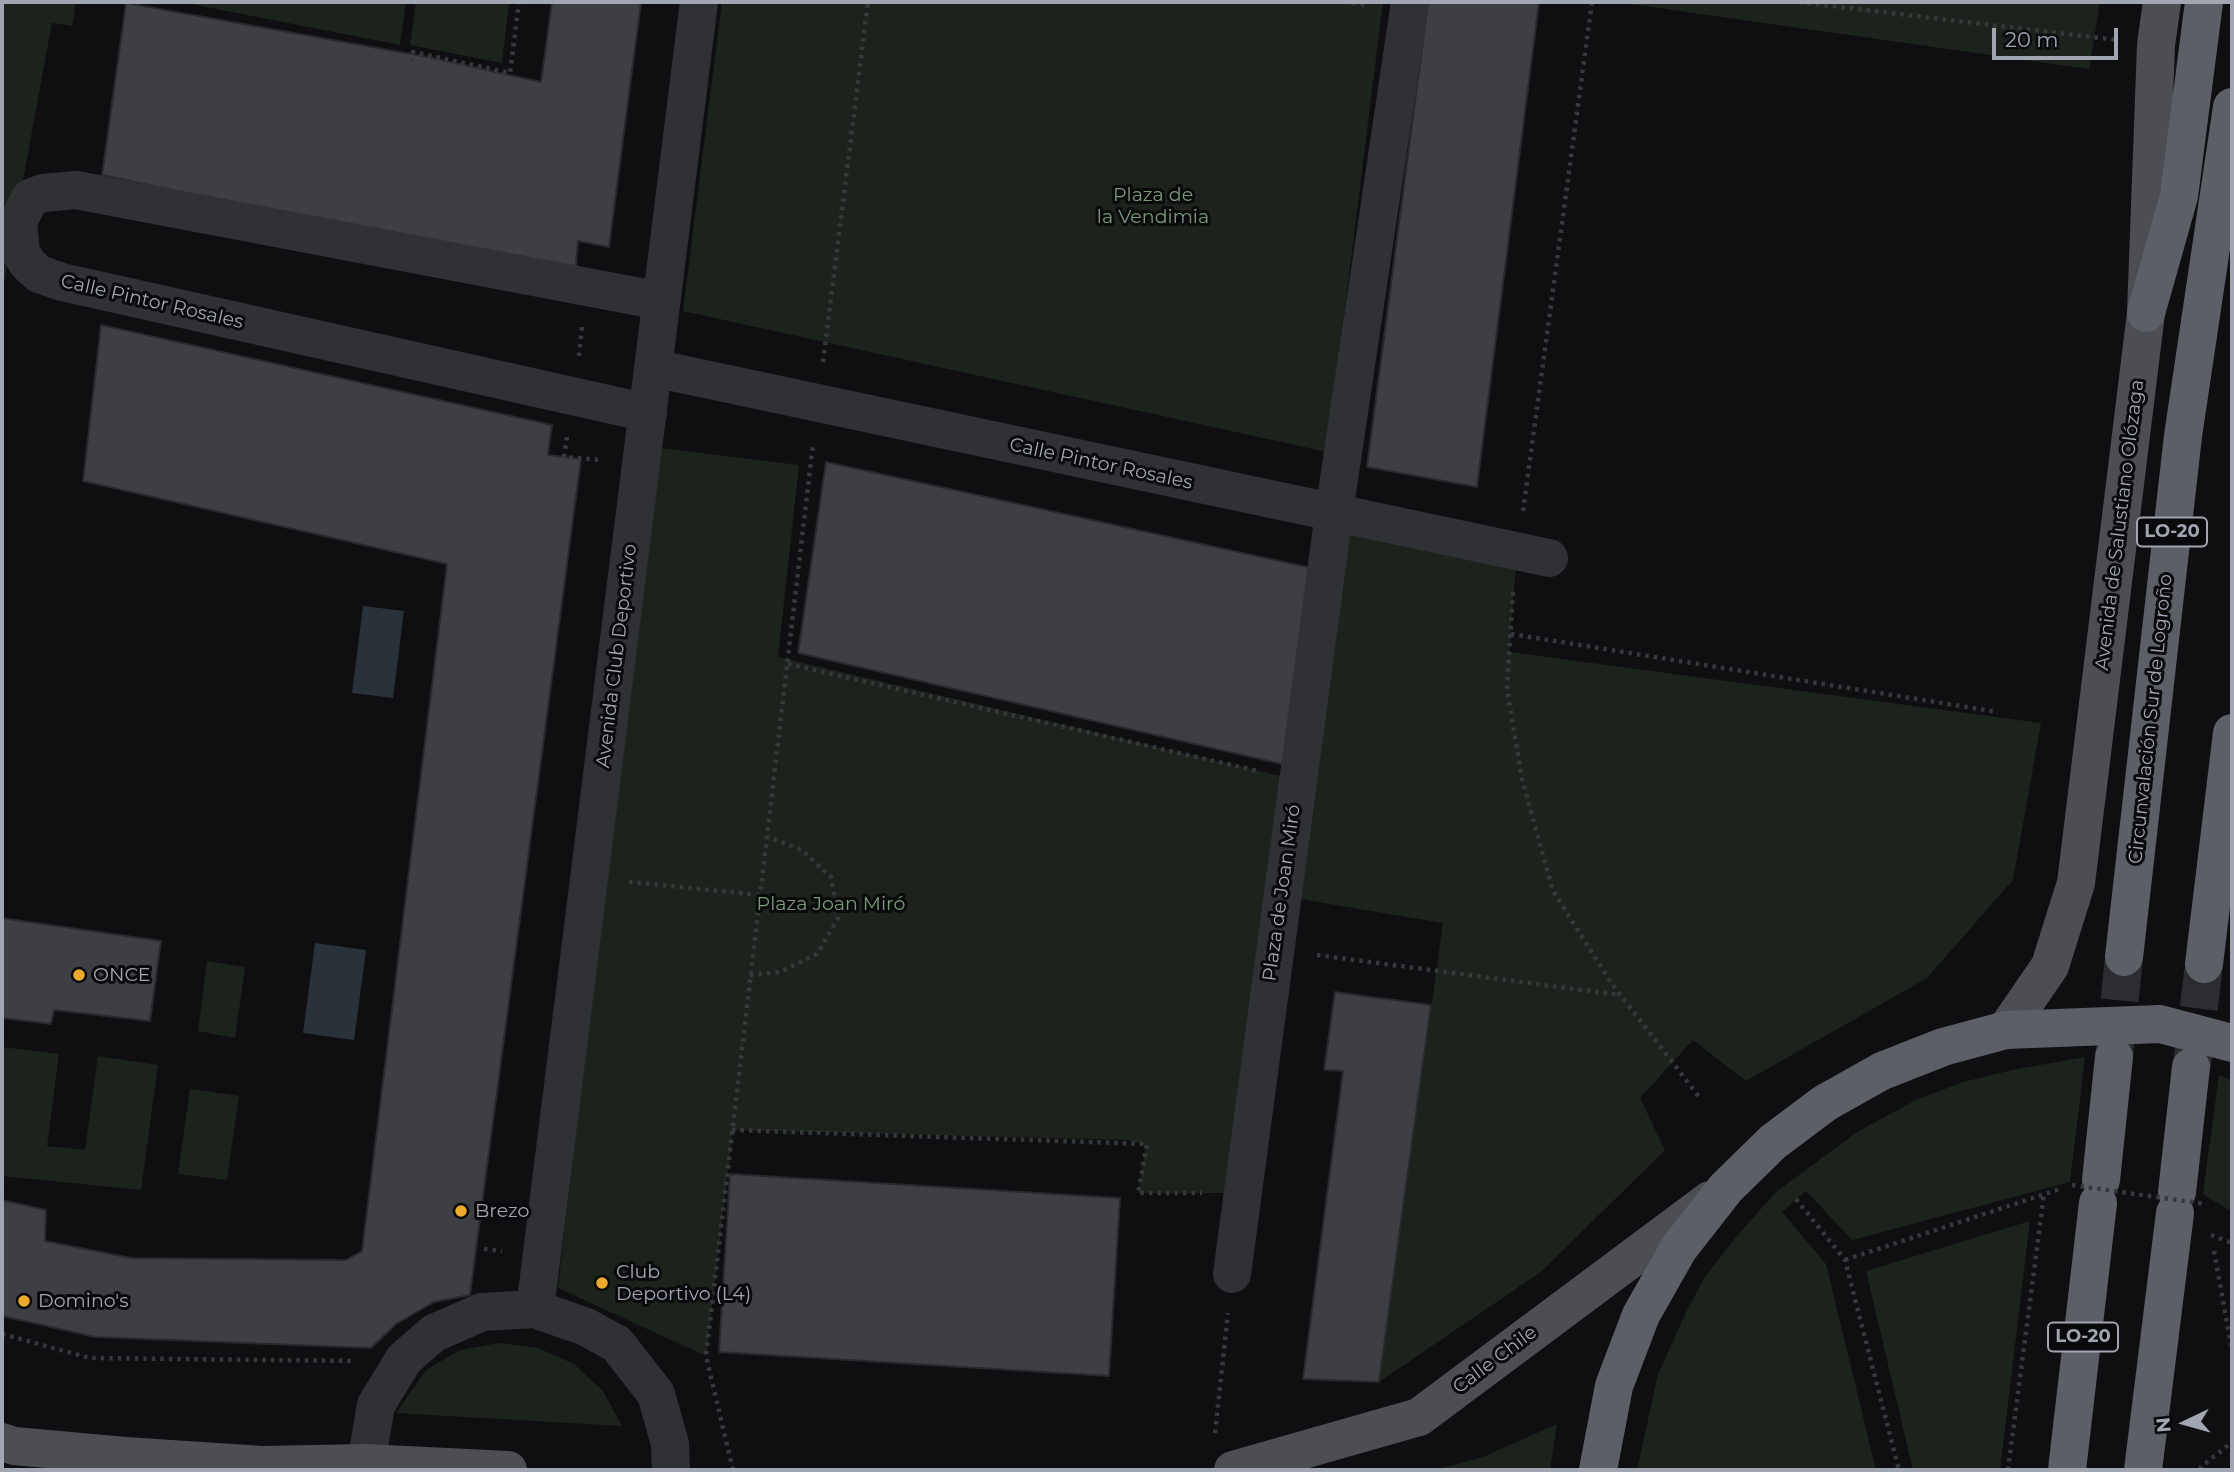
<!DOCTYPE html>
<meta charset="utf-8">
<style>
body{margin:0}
#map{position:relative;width:2234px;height:1472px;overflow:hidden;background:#0f0f11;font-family:Montserrat,sans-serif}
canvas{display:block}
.frame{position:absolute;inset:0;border:4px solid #a1a6b1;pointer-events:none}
.north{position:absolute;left:2150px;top:1388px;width:70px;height:70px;-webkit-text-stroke:5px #0a0a0c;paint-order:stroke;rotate:265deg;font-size:19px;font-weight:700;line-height:28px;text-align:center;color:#a1a6b1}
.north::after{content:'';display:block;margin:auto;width:24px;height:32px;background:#a1a6b1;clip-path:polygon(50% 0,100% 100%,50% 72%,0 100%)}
.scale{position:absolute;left:1992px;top:28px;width:126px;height:32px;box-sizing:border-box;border:4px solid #a1a6b1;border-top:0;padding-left:9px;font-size:21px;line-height:24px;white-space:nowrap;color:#a1a6b1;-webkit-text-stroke:5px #0a0a0c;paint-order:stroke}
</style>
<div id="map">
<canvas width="2234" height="1472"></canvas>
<div class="frame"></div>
<div class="north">N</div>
<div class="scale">20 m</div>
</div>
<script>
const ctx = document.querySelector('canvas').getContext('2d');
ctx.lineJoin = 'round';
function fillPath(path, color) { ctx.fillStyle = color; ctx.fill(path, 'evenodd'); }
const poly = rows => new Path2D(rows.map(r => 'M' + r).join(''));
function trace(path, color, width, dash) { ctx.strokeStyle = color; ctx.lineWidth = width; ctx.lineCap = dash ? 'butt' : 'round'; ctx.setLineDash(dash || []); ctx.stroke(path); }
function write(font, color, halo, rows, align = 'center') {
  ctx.font = font + ' Montserrat,sans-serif'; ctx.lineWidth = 6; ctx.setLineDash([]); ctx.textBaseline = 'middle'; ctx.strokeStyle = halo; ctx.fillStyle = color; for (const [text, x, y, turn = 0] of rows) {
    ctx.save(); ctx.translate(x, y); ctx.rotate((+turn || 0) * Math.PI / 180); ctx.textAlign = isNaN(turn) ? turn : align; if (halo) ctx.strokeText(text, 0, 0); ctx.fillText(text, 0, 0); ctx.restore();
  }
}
fillPath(poly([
 [2,2,76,2,72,26,52,23,2,294],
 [181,2,406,2,400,45],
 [416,2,509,2,502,63,410,45],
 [722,2,1383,2,1327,452,683,311],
 [1616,2,2100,2,2089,69],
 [652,447,799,465,778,657,1297,780,1334,513,1517,553,1509,652,2041,723,2013,880,1927,978,1746,1081,1693,1040,1640,1098,1665,1150,1542,1271,1379,1382,1443,923,1282,896,1241,1193,1138,1193,1146,1145,1128,1140,733,1130,706,1356,558,1288],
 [207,961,245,967,235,1038,198,1031],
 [2,1047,59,1054,47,1146,85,1150,98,1056,158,1065,141,1190,2,1176],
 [2085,1057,2070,1182,1852,1240,1806,1191,1782,1212,1826,1264,1876,1470,1637,1470,1658,1374,1688,1308,1705,1277,1736,1237,1776,1192,1857,1132,1916,1100,1963,1082,2017,1069],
 [2219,1075,2232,1080,2232,1212,2203,1194],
 [190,1089,239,1096,227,1180,178,1174],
 [2030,1221,2000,1470,1913,1470,1866,1271],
 [499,1343,538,1348,574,1364,603,1391,622,1426,396,1413,426,1370,460,1350],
 [1557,1424,1550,1470,1435,1470,1483,1457]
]), '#1c231d');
fillPath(poly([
 [363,606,404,611,393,698,352,693],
 [315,943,366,950,354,1040,303,1033]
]), '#293239');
const building = poly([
 [552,2,641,2,609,247,578,241,575,277,102,175,126,3,428,57,541,82,552,2],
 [1428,2,1539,2,1477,487,1367,467,1428,2],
 [101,325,552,425,548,455,581,459,470,1295,434,1302,396,1324,371,1348,95,1337,2,1316,2,1200,46,1210,45,1241,131,1258,346,1260,362,1251,447,564,83,481,101,325],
 [826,462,1321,570,1286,765,798,653,826,462],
 [2,918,161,941,150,1021,54,1010,51,1024,2,1018,2,918],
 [1335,992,1431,1005,1379,1382,1303,1379,1343,1071,1324,1070,1335,992],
 [730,1174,1120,1198,1109,1376,719,1352,730,1174]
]);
fillPath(building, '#3e3f44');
trace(building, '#29292d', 2);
trace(poly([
 [2114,1057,2124,957],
 [2192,1065,2204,964]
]), '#2c2d31', 38, [38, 19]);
trace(poly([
 [1344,2,1367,5],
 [1799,2,2117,40],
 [412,62,413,52,510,73,519,2],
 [579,356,582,326],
 [823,362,868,2],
 [567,437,564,457,602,460],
 [1523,511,1592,2],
 [1513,592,1507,689,1522,779,1553,891,1612,984,1700,1098],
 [1511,634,1998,712],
 [788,664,1258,771],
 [629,882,760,895],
 [1317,955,1620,995],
 [750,975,780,972,817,954,838,918,831,877,802,850,768,837],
 [732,1130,1147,1144,1138,1193,1202,1193],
 [1796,1199,1845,1260,1899,1470],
 [2211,1235,2232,1243],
 [484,1249,502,1251],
 [2214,1251,2232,1350],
 [1845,1260,2060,1189],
 [2,1334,90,1358,355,1361],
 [1215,1433,1228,1313],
 [733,1470,706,1356,813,444],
 [2008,1470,2044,1194],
 [2201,1470,2201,1467,2232,1442]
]), '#37383c', 4.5, [3.5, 5]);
trace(poly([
 [653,368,1549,558],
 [648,413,62,282,39,274,28,264,21,253,18,222,30,198,43,193,76,190,661,301],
 [1232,1274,1334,513,1410,2],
 [535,1309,699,2],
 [365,1470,376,1405,404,1359,434,1333,482,1312,535,1309,586,1327,617,1344,656,1394,670,1444,671,1470]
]), '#303135', 38);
trace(poly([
 [2006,1030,2050,966,2076,883,2146,313,2156,45,2162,2],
 [2,1442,14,1446,125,1456,262,1465,365,1463,508,1470],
 [1233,1470,1419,1417,1710,1200]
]), '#4d4e54', 38);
trace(poly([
 [2146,313,2179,196,2204,2],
 [2124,957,2183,436,2232,107],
 [2204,964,2232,733],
 [2101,1180,2114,1057],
 [2177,1192,2191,1067],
 [1598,1470,1614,1386,1641,1315,1679,1248,1726,1188,1773,1142,1825,1103,1882,1071,1943,1047,2006,1030,2160,1024,2232,1043],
 [2067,1470,2098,1203],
 [2143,1470,2175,1213]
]), '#5d5f66', 38);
trace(poly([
 [2072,1185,2205,1204]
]), '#37383c', 4.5, [3.5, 5]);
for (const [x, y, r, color] of [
 [79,975,7,"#ecab2c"],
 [461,1211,7,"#ecab2c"],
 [602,1283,7,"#ecab2c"],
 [24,1301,7,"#ecab2c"]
]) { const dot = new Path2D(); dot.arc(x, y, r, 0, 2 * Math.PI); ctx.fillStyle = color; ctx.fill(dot); trace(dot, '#0a0a0c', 2.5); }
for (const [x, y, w] of [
 [2172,532,70],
 [2083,1337,70]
]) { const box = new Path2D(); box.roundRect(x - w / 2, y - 14.5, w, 29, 5); ctx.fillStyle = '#0a0a0c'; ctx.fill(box); trace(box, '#a1a6b1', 2); }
write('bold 18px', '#a1a6b1', null, [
 ["LO-20",2172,532],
 ["LO-20",2083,1337]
]);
write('19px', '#789c7a', '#0a0a0c', [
 ["Plaza de",1153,195],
 ["la Vendimia",1153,217],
 ["Plaza Joan Miró",831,904]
]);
write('19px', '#a1a6b1', '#0a0a0c', [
 ["Calle Pintor Rosales",152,302,13],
 ["Calle Pintor Rosales",1101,464,12],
 ["Avenida de Salustiano Olózaga",2120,525,-83],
 ["Avenida Club Deportivo",617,656,-83],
 ["Circunvalación Sur de Logroño",2151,719,-84],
 ["Plaza de Joan Miró",1282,893,-82],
 ["Calle Chile",1495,1360,-37]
]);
write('19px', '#a1a6b1', '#0a0a0c', [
 ["ONCE",93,975],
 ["Brezo",475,1211],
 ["Club",616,1272],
 ["Deportivo (L4)",616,1294],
 ["Domino's",38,1301]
], 'left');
</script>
